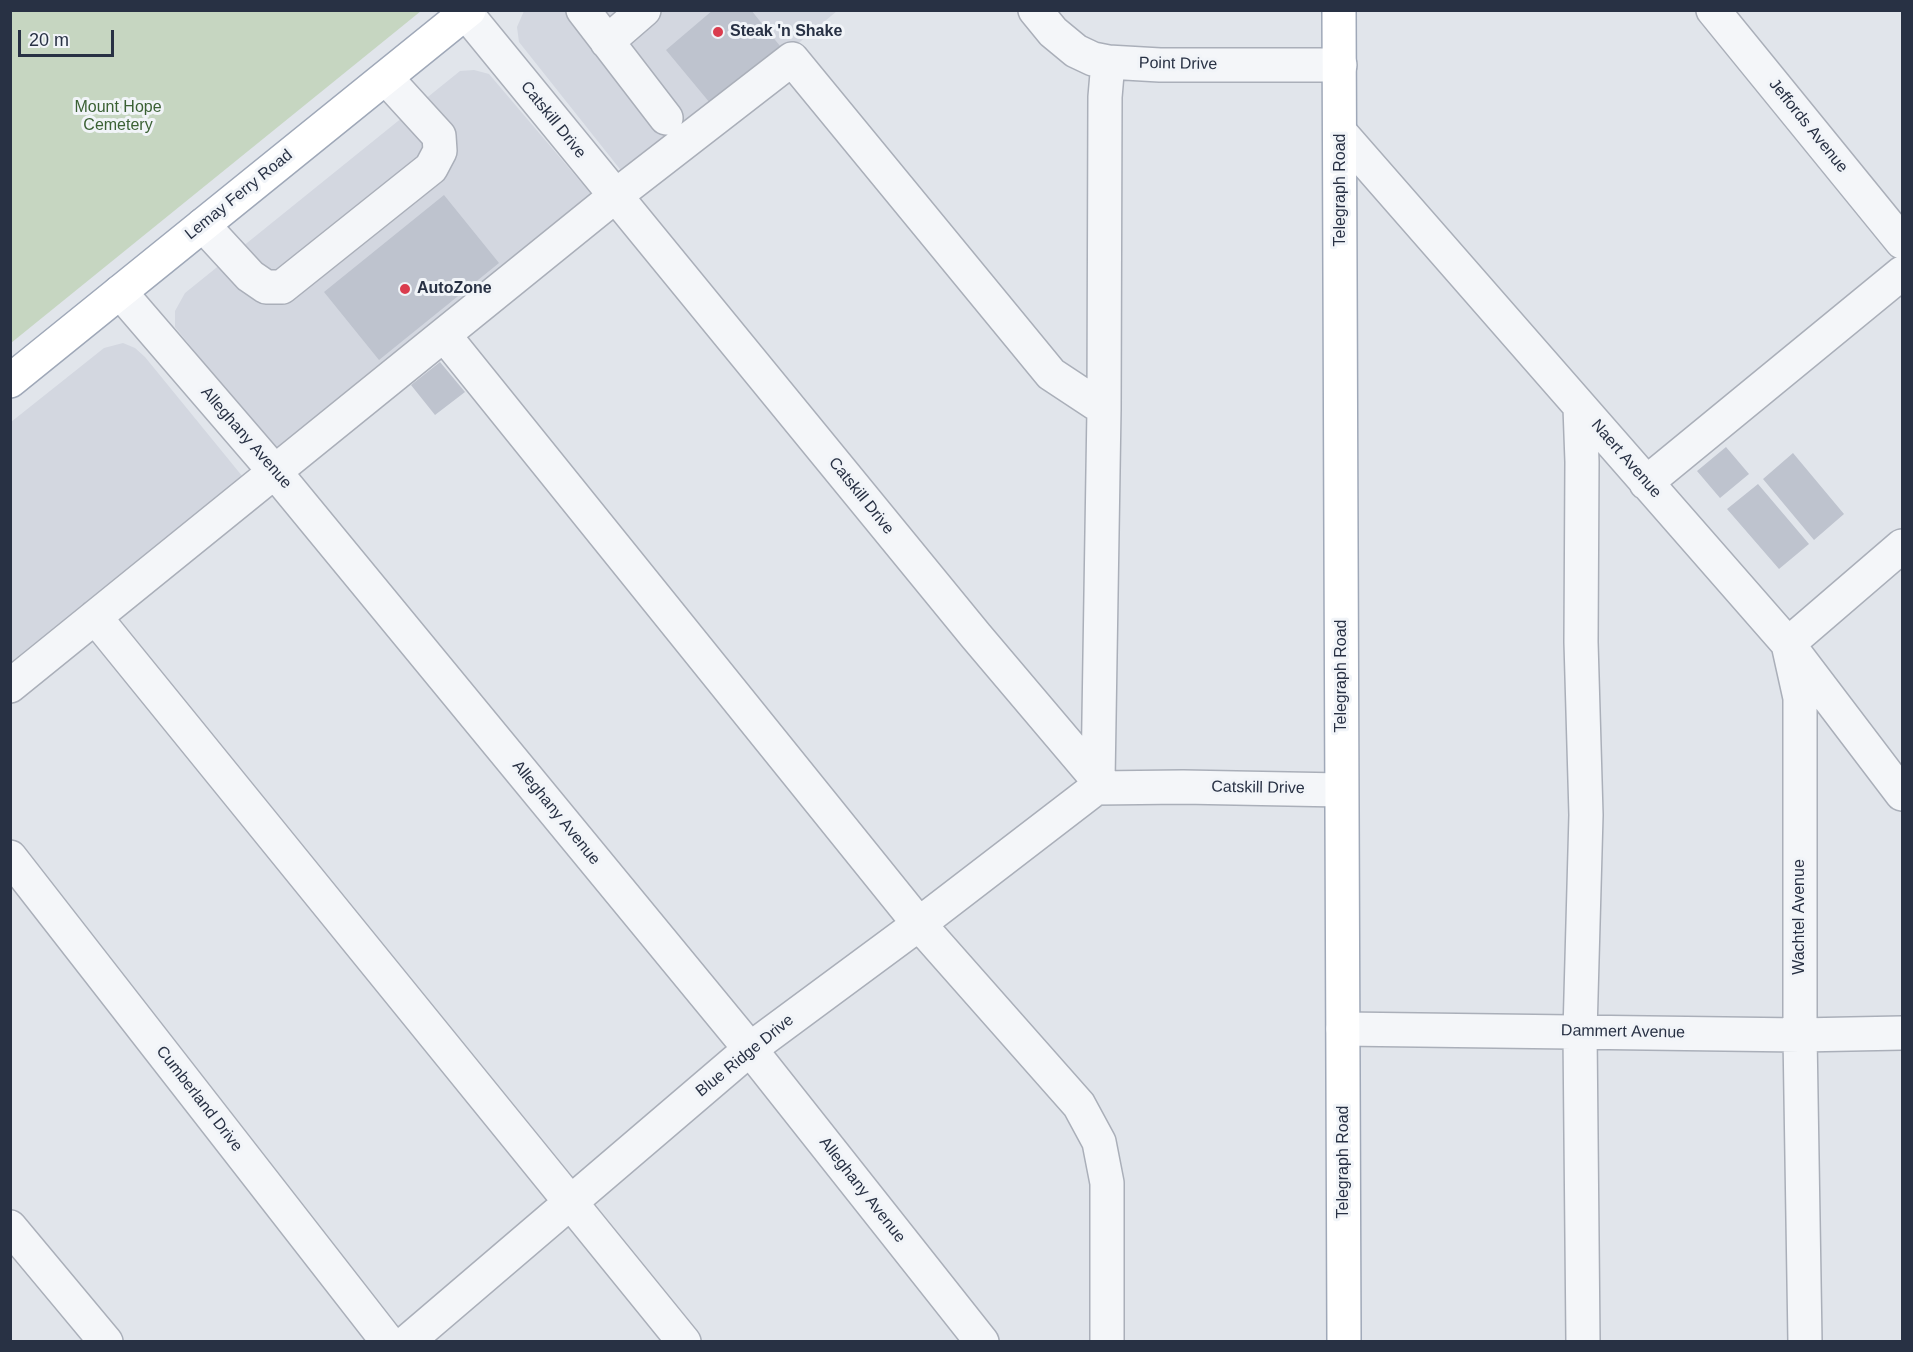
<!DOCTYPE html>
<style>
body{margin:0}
#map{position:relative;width:1913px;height:1352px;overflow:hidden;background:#e1e5eb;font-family:Helvetica,sans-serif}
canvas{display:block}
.frame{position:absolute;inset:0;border:12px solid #283144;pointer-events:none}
.scale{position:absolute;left:18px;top:30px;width:96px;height:27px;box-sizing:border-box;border:3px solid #283144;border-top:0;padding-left:8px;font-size:18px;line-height:21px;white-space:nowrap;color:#283144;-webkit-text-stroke:4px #f1f4f8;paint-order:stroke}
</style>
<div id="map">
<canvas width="1913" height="1352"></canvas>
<div class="frame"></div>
<div class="scale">20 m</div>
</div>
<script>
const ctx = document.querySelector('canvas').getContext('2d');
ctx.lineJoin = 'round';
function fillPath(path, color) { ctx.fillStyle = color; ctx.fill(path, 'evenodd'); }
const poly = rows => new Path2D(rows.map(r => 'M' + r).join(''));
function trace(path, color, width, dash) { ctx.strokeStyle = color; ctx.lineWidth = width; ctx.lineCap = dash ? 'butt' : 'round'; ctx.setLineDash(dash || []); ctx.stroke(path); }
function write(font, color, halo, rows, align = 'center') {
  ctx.font = font + ' Helvetica,sans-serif'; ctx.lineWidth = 6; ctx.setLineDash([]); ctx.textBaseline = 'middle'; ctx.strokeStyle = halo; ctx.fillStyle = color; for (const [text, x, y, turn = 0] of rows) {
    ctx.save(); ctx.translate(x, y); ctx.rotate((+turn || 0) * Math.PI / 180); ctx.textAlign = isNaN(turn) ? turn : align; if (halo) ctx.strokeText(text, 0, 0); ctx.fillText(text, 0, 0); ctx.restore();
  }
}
fillPath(poly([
 [524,11,837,11,795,46,627,178,519,42,517,27],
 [474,70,489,74,597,201,280,457,175,327,175,311,185,293,460,71],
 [123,343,135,348,145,357,247,482,11,672,11,422,104,348]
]), '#d3d7e0');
fillPath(poly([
 [11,10,421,10,421,11,11,343]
]), '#c6d6c1');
fillPath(poly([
 [713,10,751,10,780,46,710,103,666,50],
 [444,195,499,263,379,360,324,292],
 [440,362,465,392,435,415,411,385],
 [1726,447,1749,474,1720,498,1697,471],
 [1793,453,1844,514,1814,540,1763,479],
 [1758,484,1809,544,1779,569,1727,509]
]), '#bec3ce');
const minor = poly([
 [583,10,666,118],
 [1035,10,1053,32,1076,51,1093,59,1108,62,1160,65,1340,65],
 [1713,10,1902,242],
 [466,13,976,636,1098,780,1096,788],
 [607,42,644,10],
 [1340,132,1788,644,1902,794],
 [203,225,250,276,266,287,282,287,431,168,440,151,439,136,386,78],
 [120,292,275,472,750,1049,982,1342],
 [444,335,919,924,1079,1105,1099,1142,1107,1183,1107,1342],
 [1580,407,1582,462,1581,642,1586,815,1580,1032,1583,1342],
 [1646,483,1902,273],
 [95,617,684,1342],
 [10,686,614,197,792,59,1051,374,1104,409],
 [1098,780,1104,409,1105,97,1108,62],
 [1096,788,1183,787,1341,790],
 [10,857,388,1342],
 [1343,1029,1800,1035,1902,1033],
 [10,1227,106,1342],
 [407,1342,750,1049,919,924,1096,788],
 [1805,1342,1800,1035,1800,698,1788,644,1902,546]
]);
const major = poly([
 [1339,10,1344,1342],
 [10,381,469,10]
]);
trace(minor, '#aaafb9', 36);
trace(major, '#9fa8b8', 36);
trace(minor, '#f4f6f9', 33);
trace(major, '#fff', 33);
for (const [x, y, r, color] of [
 [718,32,6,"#da3c4e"],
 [405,289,6,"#da3c4e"]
]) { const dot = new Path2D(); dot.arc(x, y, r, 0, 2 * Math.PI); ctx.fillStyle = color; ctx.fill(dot); trace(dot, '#f1f4f8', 2); }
write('bold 16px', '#283144', '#f1f4f8', [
 ["Steak 'n Shake",730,32],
 ["AutoZone",417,289]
], 'left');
write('16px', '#283144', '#f1f4f8', [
 ["Point Drive",1178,64,1],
 ["Catskill Drive",553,120,51],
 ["Jeffords Avenue",1808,126,51],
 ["Telegraph Road",1341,190,-90],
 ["Lemay Ferry Road",239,195,-39],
 ["Alleghany Avenue",246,438,49],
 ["Naert Avenue",1626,459,49],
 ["Catskill Drive",861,496,51],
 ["Telegraph Road",1342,676,-90],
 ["Catskill Drive",1258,788,1],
 ["Alleghany Avenue",556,813,51],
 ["Wachtel Avenue",1800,917,-90],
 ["Dammert Avenue",1623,1032,1],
 ["Blue Ridge Drive",745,1056,-39],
 ["Cumberland Drive",199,1099,52],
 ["Telegraph Road",1344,1162,-90],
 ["Alleghany Avenue",862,1190,52]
]);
write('16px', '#3b6134', '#f1f4f8', [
 ["Mount Hope",118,108],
 ["Cemetery",118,126]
]);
</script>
